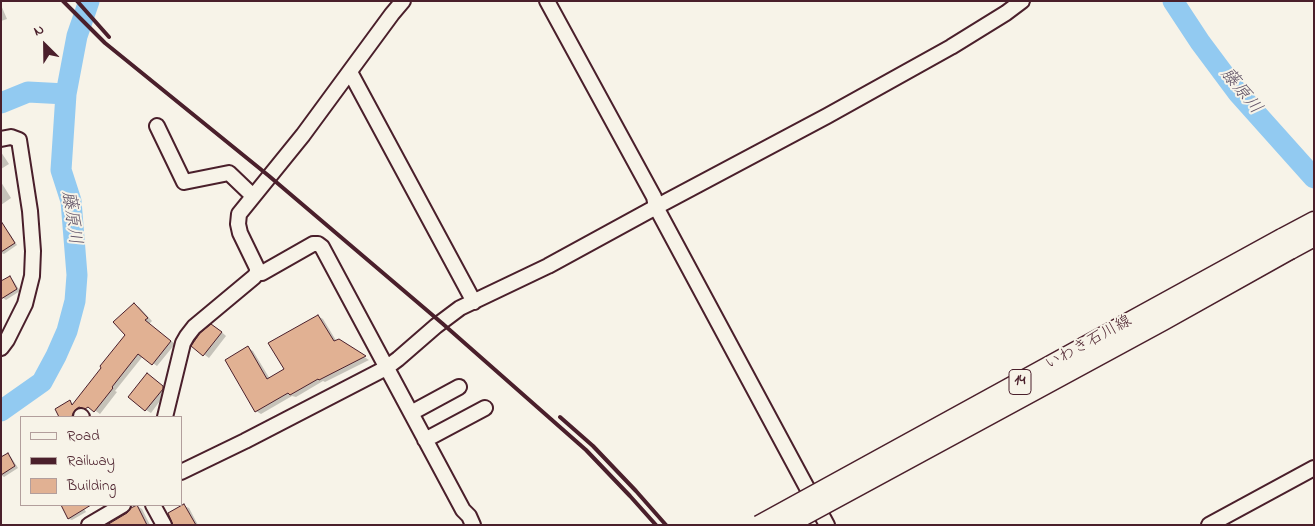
<!DOCTYPE html>
<meta charset="utf-8">
<style>
body{margin:0}
#map{position:relative;width:1315px;height:526px;overflow:hidden;background:#f7f3e8;font-family:"Indie Flower",sans-serif}
canvas{display:block}
.frame{position:absolute;inset:0;border:2px solid #4a1f2b;pointer-events:none}
.legend{position:absolute;left:20px;top:416px;width:162px;height:90px;box-sizing:border-box;background:#f7f3e8;border:1px solid #b29e9c;margin:0;padding:6px 9px;list-style:none;font-size:15px;color:#4a1f2b}
.legend li{display:flex;align-items:center;gap:10px;height:25px}
.legend b{width:25px;border:1px solid #b29e9c}
.north{position:absolute;left:20px;top:20px;width:50px;height:50px;-webkit-text-stroke:4px #f7f3e8;paint-order:stroke;rotate:337deg;font-size:14px;font-weight:700;line-height:20px;text-align:center;color:#4a1f2b}
.north::after{content:'';display:block;margin:auto;width:18px;height:22px;background:#4a1f2b;clip-path:polygon(50% 0,100% 100%,50% 72%,0 100%)}
</style>
<div id="map">
<canvas width="1315" height="526"></canvas>
<div class="frame"></div>
<ul class="legend">
<li><b style="height:6px;background:#f7f3e8"></b>Road</li>
<li><b style="height:6px;background:#4a1f2b"></b>Railway</li>
<li><b style="height:14px;background:#e1b193"></b>Building</li>
</ul>
<div class="north">N</div>
</div>
<script>
const ctx = document.querySelector('canvas').getContext('2d');
ctx.lineJoin = 'round';
function fillPath(path, color) { ctx.fillStyle = color; ctx.fill(path, 'evenodd'); }
const poly = rows => new Path2D(rows.map(r => 'M' + r).join(''));
function trace(path, color, width, dash) { ctx.strokeStyle = color; ctx.lineWidth = width; ctx.lineCap = dash ? 'butt' : 'round'; ctx.setLineDash(dash || []); ctx.stroke(path); }
function write(font, color, halo, rows, align = 'center') {
  ctx.font = font + ' "Indie Flower","Klee One",sans-serif'; ctx.lineWidth = 4; ctx.setLineDash([]); ctx.textBaseline = 'middle'; ctx.strokeStyle = halo; ctx.fillStyle = color; for (const [text, x, y, turn = 0] of rows) {
    ctx.save(); ctx.translate(x, y); ctx.rotate((+turn || 0) * Math.PI / 180); ctx.textAlign = isNaN(turn) ? turn : align; if (halo) ctx.strokeText(text, 0, 0); ctx.fillText(text, 0, 0); ctx.restore();
  }
}
fillPath(poly([
 [1,5,7,19,1,21],
 [1,152,9,164,1,169],
 [1,182,11,198,1,205],
 [1,223,7,232,10,234,17,245,4,254,1,253],
 [10,278,13,280,20,291,6,300,3,298,1,295],
 [135,305,139,307,152,321,149,324,175,344,157,366,143,356,115,391,117,392,100,414,79,399,126,335],
 [318,316,323,319,337,342,344,344,369,360,325,382,323,381,296,397,292,396,261,414,256,411,248,348,253,351,270,379,286,370],
 [217,328,226,336,209,358,193,346],
 [152,378,168,390,151,413,146,410],
 [70,402,73,404,78,412,75,417,61,417,56,410],
 [8,455,11,457,18,468,4,477,1,475,1,459],
 [65,505,82,505,86,512,72,520,69,519,63,506],
 [137,506,142,509,150,525,109,525],
 [184,506,189,508,198,525,174,525]
]), '#0003');
trace(poly([
 [1173,1,1200,42,1238,93,1314,178],
 [1,103,28,92,66,94],
 [1,411,42,382,56,356,67,331,75,301,77,275,71,201,61,170,66,94,77,36,89,1]
]), '#92caf1', 21);
const building = poly([
 [1,221,15,243,1,252,1,221],
 [10,276,17,289,1,299,1,281,10,276],
 [134,303,148,318,145,320,171,341,152,365,138,354,112,387,113,388,94,412,88,407,85,409,79,407,75,410,72,416,71,417,59,417,55,409,70,400,72,405,101,368,100,366,125,335,113,322,134,303],
 [318,315,334,341,339,339,366,356,319,380,318,379,290,395,288,393,255,412,225,360,248,346,267,379,284,369,268,343,318,315],
 [211,324,222,332,203,356,191,346,200,333,211,324],
 [147,373,163,386,163,389,145,411,128,397,147,373],
 [8,453,15,466,1,475,1,457,8,453],
 [184,504,196,525,173,525,168,513,184,504],
 [61,505,91,505,68,519,61,505],
 [137,505,147,525,107,525,127,513,131,508,137,505]
]);
fillPath(building, '#e1b193');
trace(building, '#4a1f2b', 1);
const minor = poly([
 [547,1,654,197,656,207,827,525],
 [350,72,474,302],
 [157,126,184,182,229,173,253,196],
 [1,139,11,137,19,140,30,211,33,251,32,276,25,304,7,340,1,348],
 [257,273,262,273,313,244,318,244,322,247,463,510,469,516,473,525],
 [411,413,459,387],
 [81,416,82,417],
 [165,417,183,343,187,336,194,327,254,277,257,273,257,268,240,233,238,224,239,214,303,135,392,14,403,1],
 [425,440,485,408],
 [181,472,245,441,386,368,398,359,436,326,460,308,548,266,656,207,827,116,951,47,1006,13,1022,1],
 [153,505,164,525],
 [89,525,123,505],
 [1209,525,1314,468]
]);
const major = poly([
 [1282,238,1314,221],
 [1290,250,1314,237]
]);
trace(minor, '#4a1f2b', 18);
trace(major, '#4a1f2b', 21);
trace(minor, '#f7f3e8', 14);
trace(major, '#f7f3e8', 18);
trace(poly([
 [63,1,105,43,269,176,443,324,586,450,630,496,656,525],
 [77,1,109,37],
 [560,417,593,446,636,491,666,525]
]), '#4a1f2b', 4);
const majorBridge = poly([
 [759,525,1282,238],
 [787,525,1163,321,1290,250]
]);
trace(majorBridge, '#4a1f2b', 21, []);
trace(majorBridge, '#f7f3e8', 18);
for (const [x, y, w] of [
 [1020,382,22]
]) { const box = new Path2D(); box.roundRect(x - w / 2, y - 12.5, w, 25, 4); ctx.fillStyle = '#f7f3e8'; ctx.fill(box); trace(box, '#4a1f2b', 1); }
write('bold 15px', '#4a1f2b', null, [
 ["14",1020,382]
]);
write('16px', '#4a1f2b', '#f7f3e8', [
 ["いわき石川線",1089,344,-29]
]);
write('italic 18px', '#605266', '#f7f3e8', [
 ["藤原川",1240,92,51],
 ["藤原川",70,218,82]
]);
</script>
